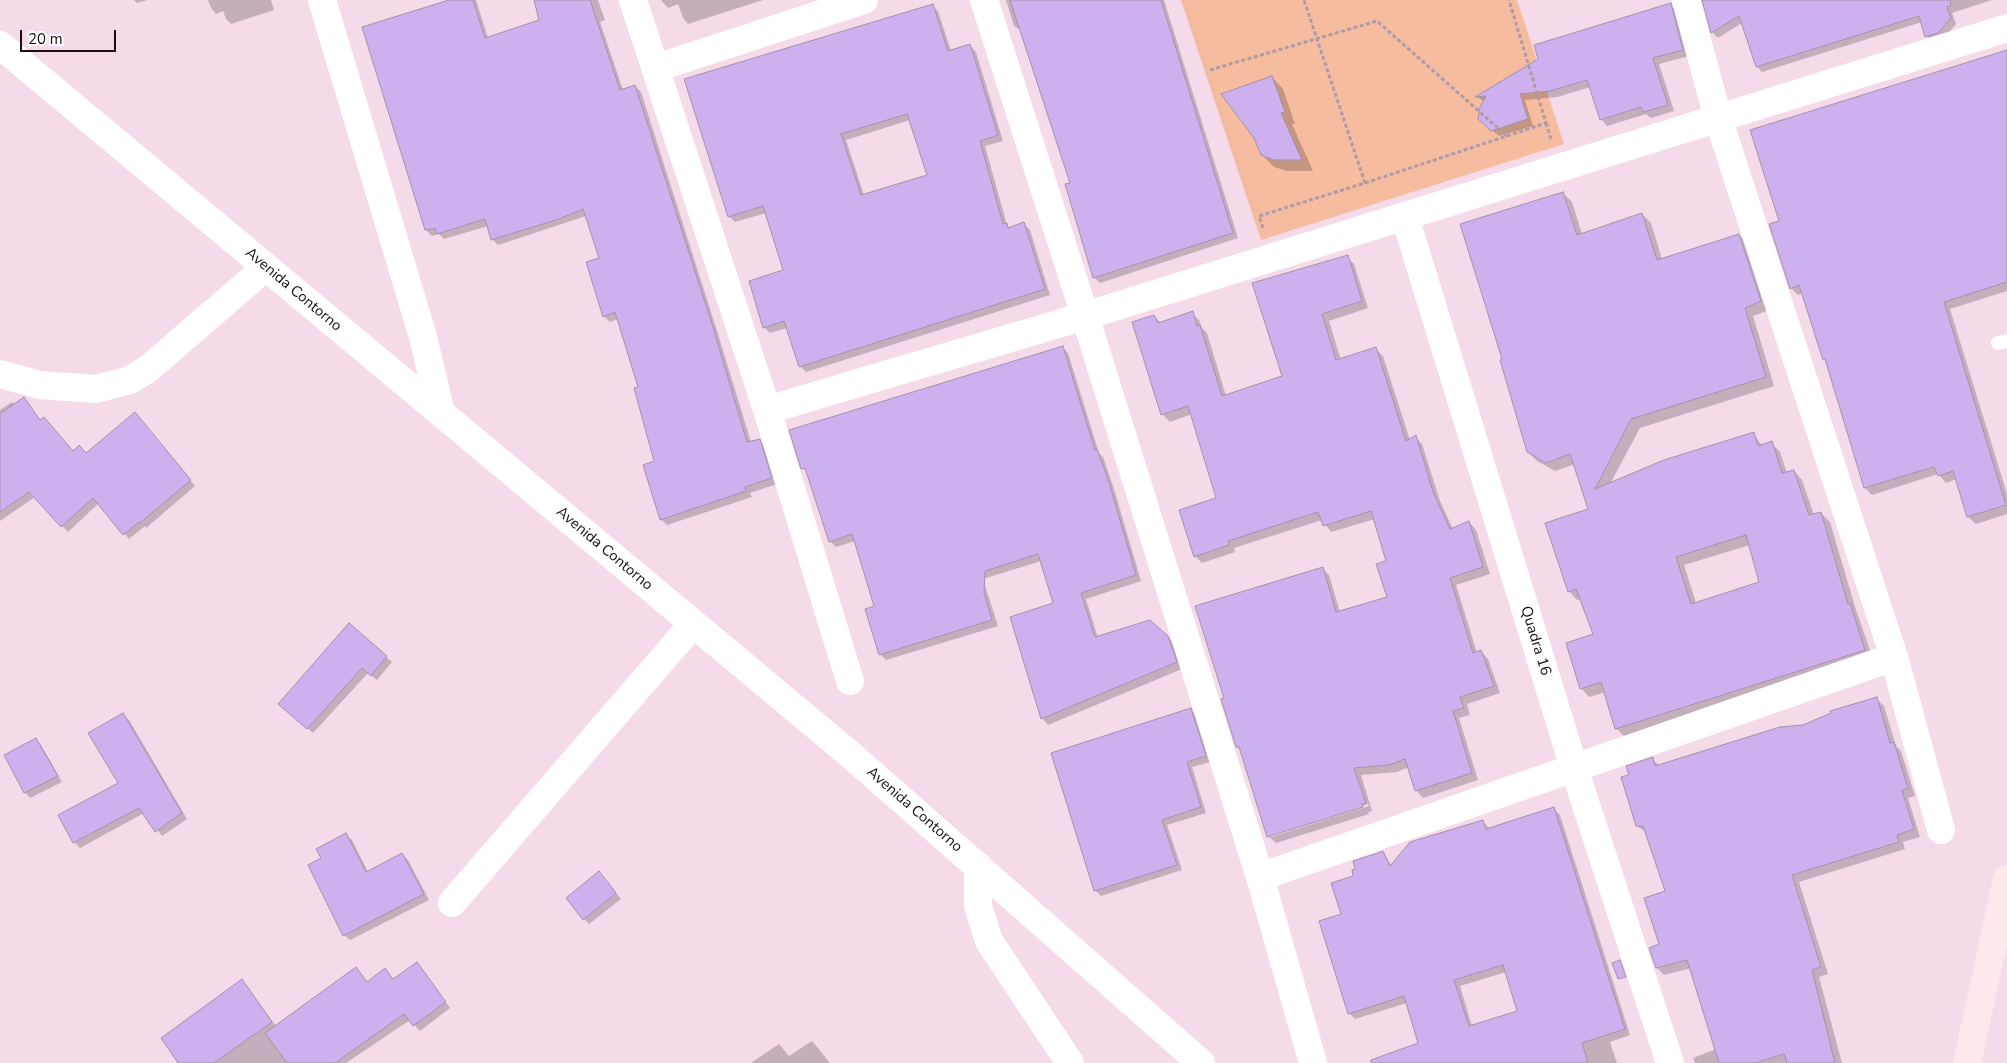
<!DOCTYPE html>
<style>
body{margin:0}
#map{position:relative;width:2007px;height:1063px;overflow:hidden;background:#f5daea;font-family:"Nunito Sans",sans-serif}
canvas{display:block}
.scale{position:absolute;left:20px;top:30px;width:96px;height:22px;box-sizing:border-box;border:2px solid #170e13;border-top:0;padding-left:6px;font-size:15px;line-height:18px;white-space:nowrap;color:#170e13;-webkit-text-stroke:4px #fff;paint-order:stroke}
</style>
<div id="map">
<canvas width="2007" height="1063"></canvas>
<div class="scale">20 m</div>
</div>
<script>
const ctx = document.querySelector('canvas').getContext('2d');
ctx.lineJoin = 'round';
function fillPath(path, color) { ctx.fillStyle = color; ctx.fill(path, 'evenodd'); }
const poly = rows => new Path2D(rows.map(r => 'M' + r).join(''));
function trace(path, color, width, dash) { ctx.strokeStyle = color; ctx.lineWidth = width; ctx.lineCap = dash ? 'butt' : 'round'; ctx.setLineDash(dash || []); ctx.stroke(path); }
function write(font, color, halo, rows, align = 'center') {
  ctx.font = font + ' "Nunito Sans",sans-serif'; ctx.lineWidth = 4.5; ctx.setLineDash([]); ctx.textBaseline = 'middle'; ctx.strokeStyle = halo; ctx.fillStyle = color; for (const [text, x, y, turn = 0] of rows) {
    ctx.save(); ctx.translate(x, y); ctx.rotate((+turn || 0) * Math.PI / 180); ctx.textAlign = isNaN(turn) ? turn : align; if (halo) ctx.strokeText(text, 0, 0); ctx.fillText(text, 0, 0); ctx.restore();
  }
}
fillPath(poly([
 [1181,0,1517,0,1564,144,1261,240]
]), '#f6bca0');
fillPath(poly([
 [134,0,147,0,137,3],
 [208,0,271,0,274,10,231,24,226,19,223,11,216,14,211,8],
 [452,0,476,0,488,38,540,21,535,0,598,0,605,20,600,22,623,90,635,86,641,92,718,334,751,442,759,441,765,447,777,484,750,493,752,497,667,525,661,519,656,462,640,387,618,319,610,322,604,316,600,259,586,216,498,245,492,239,488,226,444,239,439,234,432,236,426,230,363,27],
 [661,0,763,0,688,24,683,18,678,4,668,8],
 [1006,0,1164,0,1238,238,1100,283,1094,277,1072,184,1022,31,1014,26],
 [1703,0,1992,0,1952,13,1956,24,1944,38,1932,42,1927,36,1922,22,1762,72,1757,67,1742,23,1718,38,1712,32],
 [1670,5,1677,11,1689,56,1659,64,1674,111,1651,118,1646,114,1607,126,1601,119,1591,87,1557,97,1525,100,1533,126,1499,136,1486,125,1485,102,1477,97,1540,59],
 [932,6,938,11,951,51,970,46,976,52,1003,141,985,146,1007,225,1010,228,1024,224,1030,230,1050,295,806,372,800,366,787,328,770,333,764,327,785,271,766,213,735,222,729,216],
 [910,120,928,176,864,195,846,140],
 [2007,51,2007,291,1950,309,2007,494,2007,514,1976,524,1968,517,1957,479,1946,483,1938,474,1872,495,1865,488,1827,362,1824,359,1803,293,1798,295,1791,288,1780,222],
 [1272,77,1283,89,1295,124,1292,124,1313,171,1287,171,1274,167,1262,155],
 [1563,193,1572,202,1582,234,1642,214,1651,223,1662,259,1739,235,1748,244,1769,310,1753,316,1774,386,1640,428,1610,484,1753,434,1763,446,1771,443,1780,452,1787,473,1794,471,1802,480,1814,515,1821,513,1830,522,1856,610,1873,659,1625,737,1617,729,1606,692,1589,697,1581,688,1595,635,1581,599,1577,600,1569,591,1590,510,1575,464,1555,471,1537,461,1528,452,1503,360],
 [1750,545,1761,583,1696,603,1684,565],
 [1347,257,1354,264,1368,308,1329,321,1341,360,1376,349,1383,356,1410,440,1415,437,1422,444,1440,501,1453,529,1469,522,1476,530,1490,574,1456,585,1477,653,1481,651,1488,659,1500,693,1467,704,1470,715,1459,718,1478,780,1423,798,1416,790,1409,767,1397,772,1361,775,1372,811,1368,812,1369,814,1276,843,1268,836,1242,751,1237,747,1226,698,1322,568,1329,575,1340,612,1388,598,1388,561,1375,519,1331,532,1322,520,1234,548,1235,552,1202,563,1195,556,1217,499,1192,414,1170,422,1162,414,1154,316,1161,323,1192,313,1199,320,1202,328,1207,333,1226,396,1283,377],
 [1368,804,1369,806,1271,837,1271,834],
 [1062,347,1068,353,1099,453,1103,457,1114,489,1141,581,1086,599,1098,638,1168,637,1174,644,1182,669,1048,725,1042,718,1055,603,1041,561,983,579,998,626,886,660,880,654,876,606,855,541,836,547,830,541,808,474,803,468],
 [24,399,41,421,73,452,86,454,140,419,195,486,146,528,145,526,129,539,99,503,68,532,35,497,0,521,0,410,12,402,15,405],
 [386,657,392,662,377,680,368,673,313,733,280,704],
 [1876,699,1884,706,1896,746,1901,751,1915,796,1908,798,1920,837,1903,842,1905,849,1799,882,1828,974,1819,977,1842,1063,1695,1063,1693,1058,1716,1049,1691,968,1664,975,1657,968,1667,892,1647,833,1637,826,1630,775,1652,759,1660,766,1803,726],
 [1191,710,1196,715,1211,762,1192,767,1206,813,1167,825,1182,870,1101,896,1095,890],
 [123,714,129,720,187,819,162,836,144,813,80,848,74,842,60,815,119,783],
 [36,739,41,745,62,782,30,798,25,792],
 [1554,809,1560,815,1630,1035,1610,1042,1617,1063,1420,1063,1419,1043,1407,1003,1355,1019,1349,1013,1342,915,1355,877,1383,853,1392,866,1483,822,1490,829],
 [1506,972,1519,1012,1472,1026,1460,986],
 [346,835,352,840,368,872,402,854,408,860,429,900,350,940,344,935,322,859],
 [605,879,621,899,589,924,584,919],
 [417,964,450,1008,420,1031,410,1020,346,1063,180,1063,242,981,276,1026,356,968,368,983,385,970,394,980],
 [812,1041,830,1063,751,1063,779,1044,789,1056]
]), '#0003');
const building = poly([
 [449,0,473,0,485,38,539,20,534,0,590,0,620,90,635,85,713,327,747,442,760,439,772,478,745,487,746,491,660,520,643,465,654,461,634,388,638,387,615,312,603,317,586,262,599,258,583,209,559,219,491,240,485,219,437,234,435,228,425,230,362,27,449,0],
 [1010,0,1161,0,1233,233,1093,278,1065,184,1070,183,1010,0],
 [1702,0,1950,0,1951,6,1947,7,1951,18,1938,33,1925,37,1919,16,1756,67,1739,16,1711,33,1702,0],
 [1671,3,1683,50,1653,58,1668,105,1643,112,1641,107,1600,120,1587,80,1550,91,1520,94,1528,119,1491,131,1478,119,1480,107,1486,96,1475,97,1538,59,1534,45,1671,3],
 [933,4,948,51,970,44,998,135,980,141,1003,224,1007,223,1008,228,1024,222,1045,289,799,367,784,321,763,328,749,281,783,270,763,206,728,217,684,79,933,4],
 [907,114,927,175,861,195,841,134,907,114],
 [2007,50,2007,282,1944,302,2006,505,1967,517,1953,471,1938,476,1934,467,1864,488,1825,359,1823,360,1799,285,1790,289,1769,224,1779,221,1750,130,2007,50],
 [1272,76,1285,112,1281,113,1302,160,1274,160,1261,155,1254,138,1221,94,1272,76],
 [1563,192,1577,235,1642,213,1657,260,1739,234,1761,301,1745,308,1766,377,1631,419,1595,489,1664,460,1754,432,1758,446,1772,441,1782,473,1794,470,1809,515,1821,512,1848,604,1850,603,1865,650,1615,729,1601,682,1580,689,1566,643,1593,634,1576,589,1568,592,1545,523,1588,509,1570,454,1546,463,1527,452,1500,360,1502,359,1460,224,1563,192],
 [1746,535,1759,582,1691,604,1676,557,1746,535],
 [1348,255,1362,301,1322,314,1336,360,1376,347,1406,441,1416,435,1433,492,1450,529,1469,521,1483,567,1450,578,1473,653,1481,650,1494,686,1460,697,1464,708,1453,711,1472,773,1415,791,1405,759,1389,765,1354,768,1366,803,1362,804,1363,807,1267,837,1239,747,1236,747,1221,699,1224,698,1195,606,1323,567,1336,612,1387,597,1376,564,1386,561,1371,511,1323,526,1318,512,1228,541,1229,545,1194,557,1179,510,1216,498,1188,406,1161,415,1132,322,1154,315,1158,323,1193,311,1197,326,1200,325,1222,396,1282,376,1252,283,1348,255],
 [1063,346,1095,450,1097,449,1109,482,1136,575,1081,593,1095,637,1150,620,1168,636,1177,662,1041,719,1010,617,1053,603,1038,554,985,571,984,593,992,620,879,655,865,609,874,606,852,534,829,542,805,468,801,469,789,430,1063,346],
 [24,397,40,420,44,417,73,451,79,445,86,453,135,412,191,480,140,523,139,522,123,535,93,498,61,527,29,492,0,512,0,414,24,397],
 [349,623,387,656,371,676,362,668,307,729,278,704,349,623],
 [1877,697,1890,743,1894,742,1908,788,1902,791,1914,829,1897,835,1899,842,1792,875,1821,967,1812,970,1835,1063,1787,1063,1784,1054,1755,1063,1719,1063,1687,960,1656,968,1649,948,1659,944,1644,898,1665,891,1643,826,1636,826,1621,777,1629,775,1626,766,1653,757,1655,766,1780,727,1803,725,1831,713,1830,711,1877,697],
 [1191,708,1206,756,1187,762,1201,807,1162,820,1177,865,1094,891,1051,753,1191,708],
 [123,713,182,813,155,832,139,808,73,843,58,815,118,783,88,733,123,713],
 [36,738,58,776,24,793,4,755,36,738],
 [1554,807,1625,1029,1582,1043,1588,1063,1371,1063,1371,1060,1418,1043,1404,996,1348,1014,1319,921,1341,914,1331,883,1353,876,1352,870,1355,869,1353,861,1375,854,1383,851,1390,866,1410,842,1483,820,1486,829,1554,807],
 [1503,965,1517,1011,1469,1026,1454,980,1503,965],
 [346,833,366,872,402,853,424,894,343,936,308,865,321,858,316,849,346,833],
 [599,871,616,893,583,920,566,898,599,871],
 [1620,960,1626,977,1618,979,1612,963,1620,960],
 [417,962,446,1002,413,1026,404,1014,335,1063,287,1063,265,1033,356,967,367,982,385,968,393,979,417,962],
 [242,979,272,1022,214,1063,178,1063,161,1038,242,979]
]);
fillPath(building, '#cfb0ee');
trace(building, '#9f93ab', 1);
trace(poly([
 [1210,70,1377,21,1507,136],
 [1546,123,1551,139],
 [1365,183,1546,123,1509,0],
 [1263,228,1259,216,1365,183,1304,0]
]), '#af9aa6', 3, [4, 2.5]);
trace(poly([
 [1998,343,2007,341]
]), '#fff', 14);
trace(poly([
 [322,0,423,337,441,413],
 [633,0,767,410,850,681],
 [984,0,1085,316,1260,877,1313,1063],
 [1686,0,1718,118,1894,657,1941,830],
 [0,45,852,756,1201,1063],
 [656,68,864,0],
 [1405,217,1574,768,1670,1063],
 [0,374,40,385,96,389,130,380,148,369,266,267],
 [767,410,1085,316,2007,28],
 [978,866,978,906,989,941,1070,1063],
 [1260,877,1894,657],
 [452,903,693,624]
]), '#fff', 28);
trace(poly([
 [1967,1063,2007,879]
]), '#fde9eb', 28);
write('15px', '#170e13', '#fff', [
 ["Avenida Contorno",293,290,40],
 ["Avenida Contorno",604,549,40],
 ["Quadra 16",1535,641,73],
 ["Avenida Contorno",914,810,41]
]);
</script>
